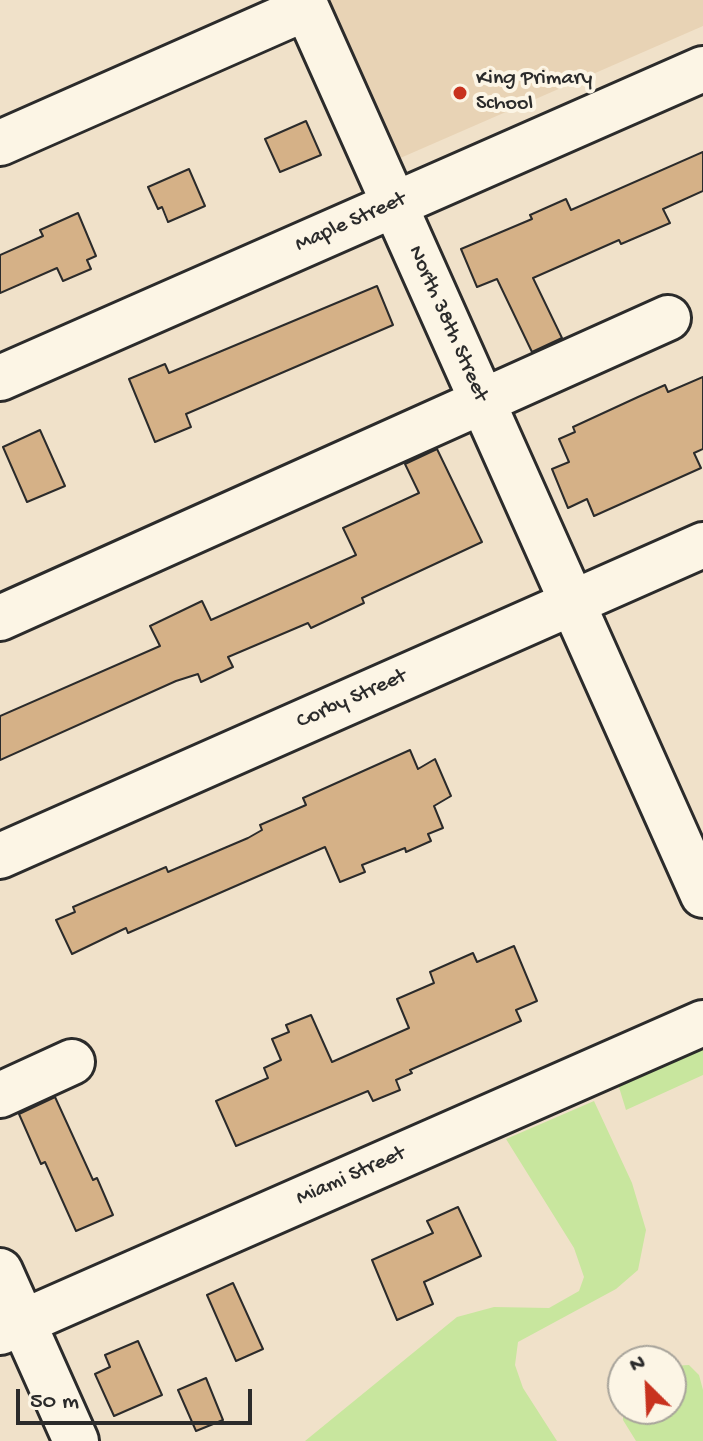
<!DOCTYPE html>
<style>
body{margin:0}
#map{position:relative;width:703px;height:1441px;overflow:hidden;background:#f0e1c9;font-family:"Gochi Hand",sans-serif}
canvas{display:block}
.north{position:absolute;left:607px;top:1345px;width:80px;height:80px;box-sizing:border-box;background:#fcf5e5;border:2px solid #a8a49b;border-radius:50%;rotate:336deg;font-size:22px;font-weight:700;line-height:32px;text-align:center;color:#2b2b2b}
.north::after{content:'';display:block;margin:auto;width:28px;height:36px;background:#c8321e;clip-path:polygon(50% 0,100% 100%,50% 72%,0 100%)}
.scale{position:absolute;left:16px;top:1389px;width:236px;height:36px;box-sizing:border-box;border:4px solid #2b2b2b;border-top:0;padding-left:10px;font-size:24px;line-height:28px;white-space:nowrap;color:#2b2b2b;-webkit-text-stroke:6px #fcf5e5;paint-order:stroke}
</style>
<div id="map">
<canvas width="703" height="1441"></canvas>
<div class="north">N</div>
<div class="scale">50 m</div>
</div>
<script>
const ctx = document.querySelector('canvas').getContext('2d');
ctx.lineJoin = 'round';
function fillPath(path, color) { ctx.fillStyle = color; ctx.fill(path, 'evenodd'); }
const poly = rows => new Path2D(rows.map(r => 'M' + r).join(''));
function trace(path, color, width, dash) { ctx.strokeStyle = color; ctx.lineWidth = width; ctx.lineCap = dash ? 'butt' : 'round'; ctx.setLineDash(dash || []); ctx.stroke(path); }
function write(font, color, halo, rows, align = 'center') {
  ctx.font = font + ' "Gochi Hand",sans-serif'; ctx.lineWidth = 8; ctx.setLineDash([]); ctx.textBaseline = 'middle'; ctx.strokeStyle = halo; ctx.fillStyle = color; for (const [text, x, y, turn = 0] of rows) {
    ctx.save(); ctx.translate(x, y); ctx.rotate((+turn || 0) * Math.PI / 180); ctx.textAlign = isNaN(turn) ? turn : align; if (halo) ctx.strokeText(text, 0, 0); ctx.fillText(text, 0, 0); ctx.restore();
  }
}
fillPath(poly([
 [330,0,703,0,703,26,398,159]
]), '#e8d3b5');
fillPath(poly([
 [703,1040,703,1075,626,1110,618,1084],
 [594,1101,632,1183,646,1230,638,1270,616,1289,518,1342,515,1365,523,1388,557,1441,305,1441,457,1317,494,1307,549,1308,579,1291,584,1277,574,1248,506,1139],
 [689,1365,699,1375,703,1390,703,1441,636,1441,623,1420,623,1409,671,1409,671,1366]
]), '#c8e69e');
const building = poly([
 [306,121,321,155,280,172,265,139,306,121],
 [703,152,703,191,663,209,670,223,621,244,619,240,533,278,562,338,532,352,497,279,477,287,461,249,532,219,530,215,566,199,571,210,703,152],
 [189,169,205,206,168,222,162,207,158,209,148,187,189,169],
 [78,213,96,256,87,260,91,269,63,281,57,268,0,293,0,255,43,236,40,230,78,213],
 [377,286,393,325,186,414,191,427,155,442,129,379,165,364,169,373,377,286],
 [703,377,703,449,694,453,701,468,594,516,587,499,568,508,552,469,569,462,559,439,575,432,573,427,638,397,665,385,668,392,703,377],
 [40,430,65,486,27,502,3,447,40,430],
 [437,449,482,542,362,598,364,603,311,628,308,623,228,657,233,667,201,682,198,674,176,681,0,760,0,716,160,646,150,626,202,601,211,620,356,555,343,528,419,493,405,464,437,449],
 [410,750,418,769,435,759,451,796,434,806,443,828,428,834,431,841,406,852,405,848,362,865,365,872,340,882,325,847,128,933,126,928,72,954,56,920,75,912,73,907,166,867,168,872,248,838,262,830,260,825,306,805,303,798,410,750],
 [514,946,537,1001,516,1010,521,1021,410,1070,412,1073,396,1080,400,1090,373,1101,368,1091,236,1146,216,1101,268,1078,264,1068,281,1060,272,1039,289,1032,286,1025,311,1015,332,1062,409,1028,397,999,434,983,430,972,473,953,477,962,514,946],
 [55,1097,93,1180,97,1178,113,1215,76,1231,45,1162,41,1164,19,1114,55,1097],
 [458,1207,481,1256,424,1282,433,1304,397,1320,372,1260,433,1233,427,1221,458,1207],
 [233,1283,263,1349,236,1361,207,1295,233,1283],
 [138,1341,162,1395,114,1416,95,1374,110,1367,105,1355,138,1341],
 [206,1378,223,1420,196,1431,178,1390,206,1378]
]);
fillPath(building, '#d5b187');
trace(building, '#2b2b2b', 2);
const minor = poly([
 [303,0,703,895],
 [0,143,306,8],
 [0,378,703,69],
 [0,618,668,318],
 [0,856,703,545],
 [0,1095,72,1062],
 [0,1271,76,1441],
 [0,1332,703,1023]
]);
trace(minor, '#2b2b2b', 50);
trace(minor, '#fcf5e5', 44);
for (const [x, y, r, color] of [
 [460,93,8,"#c8321e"]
]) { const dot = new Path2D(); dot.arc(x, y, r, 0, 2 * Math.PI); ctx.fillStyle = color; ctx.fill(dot); trace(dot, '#fcf5e5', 3); }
write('22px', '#2b2b2b', '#fcf5e5', [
 ["King Primary",476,80],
 ["School",476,105]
], 'left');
write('22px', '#2b2b2b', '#fcf5e5', [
 ["Maple Street",351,223,-24],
 ["North 38th Street",447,324,66],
 ["Corby Street",352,700,-24],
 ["Miami Street",351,1177,-24]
]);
</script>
